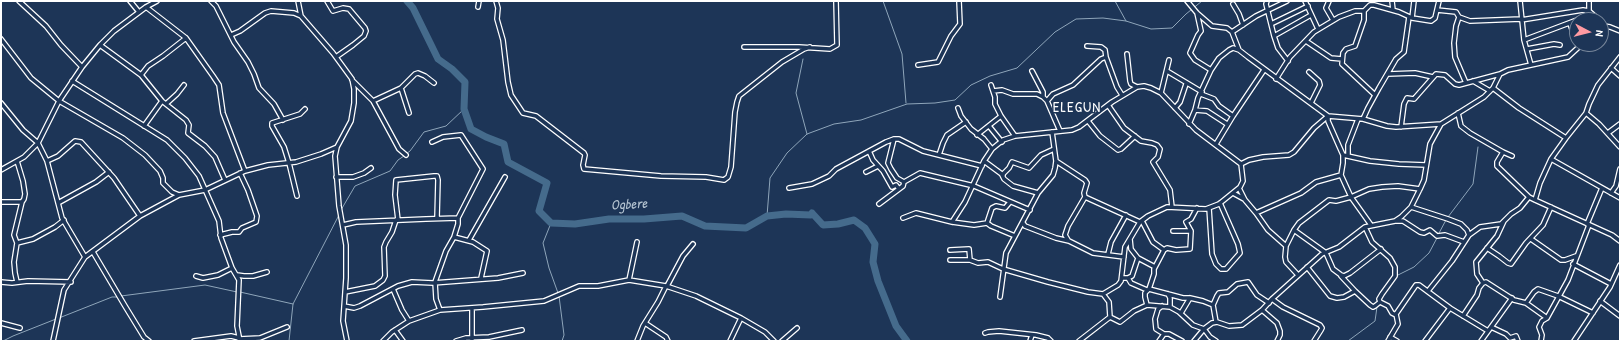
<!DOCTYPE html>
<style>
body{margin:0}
#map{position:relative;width:1621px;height:342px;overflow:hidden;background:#1d3557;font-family:"Patrick Hand",sans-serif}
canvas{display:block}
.frame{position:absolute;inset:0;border:2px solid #fff;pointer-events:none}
.north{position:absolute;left:1569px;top:12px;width:40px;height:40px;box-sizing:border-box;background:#1d3557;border:1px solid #77869a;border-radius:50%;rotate:97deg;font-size:11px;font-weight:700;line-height:16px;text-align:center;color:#fff}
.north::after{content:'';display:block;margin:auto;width:14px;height:18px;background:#ff9aa2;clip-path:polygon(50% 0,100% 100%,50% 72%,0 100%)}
</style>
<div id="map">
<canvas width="1621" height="342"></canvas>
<div class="frame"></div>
<div class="north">N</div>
</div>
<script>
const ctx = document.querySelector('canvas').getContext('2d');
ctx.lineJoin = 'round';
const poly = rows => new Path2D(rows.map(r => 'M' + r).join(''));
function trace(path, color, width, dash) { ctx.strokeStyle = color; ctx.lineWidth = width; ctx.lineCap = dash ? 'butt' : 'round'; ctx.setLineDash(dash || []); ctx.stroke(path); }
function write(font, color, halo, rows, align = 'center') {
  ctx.font = font + ' "Patrick Hand",sans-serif'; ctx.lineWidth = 3; ctx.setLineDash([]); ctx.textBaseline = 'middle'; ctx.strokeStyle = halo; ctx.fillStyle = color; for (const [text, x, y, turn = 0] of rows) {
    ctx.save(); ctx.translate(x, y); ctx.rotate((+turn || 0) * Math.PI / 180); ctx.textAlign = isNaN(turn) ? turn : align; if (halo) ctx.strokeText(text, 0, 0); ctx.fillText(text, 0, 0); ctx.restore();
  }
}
trace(poly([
 [883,1,902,54,906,103],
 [1115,1,1126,21],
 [803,59,796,93,807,134],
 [406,154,410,151,424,132,446,126,464,109],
 [341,210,355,186,390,171,398,160,404,156],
 [767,216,770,178,787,153,807,134,834,124,861,120,907,104,935,103,955,100,971,85,990,76,1017,68,1055,32,1076,19,1103,18,1126,21,1151,29,1172,28,1186,14,1202,1],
 [1448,217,1473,184,1478,147],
 [551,223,543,243,549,268,558,293],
 [1438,235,1446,220],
 [1396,277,1398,275,1414,267,1429,253,1437,238],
 [240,292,293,304],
 [121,296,205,285,237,292],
 [559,296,564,335,562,341],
 [59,318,112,297,118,297],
 [3,341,13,336,56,319],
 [289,341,293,304,339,215],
 [1348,341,1375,321,1377,307]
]), '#8fa6ba', 1);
trace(poly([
 [407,1,413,8,438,59,452,69,465,82,464,109,471,129,486,137,504,144,508,162,547,183,539,211,551,223,575,224,609,219,644,219,682,216,705,226,746,228,767,216,786,214,811,215,812,213,823,225,838,224,854,220,865,228,875,244,873,262,878,281,896,326,907,341]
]), '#456b8c', 7);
const minor = poly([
 [19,1,46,26,61,45,82,67],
 [130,1,139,12],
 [211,1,216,6,234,42,248,62,254,74,259,88,274,104,283,120],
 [298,1,301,16,333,53,352,79,354,89,354,103,351,121,337,147,335,156,339,206,346,245,346,278,343,321,347,341],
 [327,1,333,11,343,8,349,9,365,28,366,31,364,36,353,45,336,57],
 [496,1,498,8,497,19,503,40,508,82,511,95,523,113,536,116,584,153,585,155,583,165,584,169,661,176,706,177,724,180,728,177,731,167,735,112,737,102,739,96,782,62,804,49,810,47],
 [1187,1,1197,13,1212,26,1227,28,1232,32,1239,50,1248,57,1328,116,1363,119,1387,126,1396,127,1441,124],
 [1267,1,1266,4,1274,36,1278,48,1288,61],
 [1305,1,1318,29],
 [1329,1,1326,8,1333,20],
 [1392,1,1393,10],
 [1520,1,1524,40,1531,65],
 [1233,4,1239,14,1243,25],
 [146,7,186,38,213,76,219,85,223,113,245,171],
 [478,7,479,1],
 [1437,10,1456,12,1459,17,1470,21,1521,19],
 [1364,11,1364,20,1355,46,1346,49,1343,53,1342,64,1375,95],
 [1197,13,1201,31,1198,35,1190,53,1195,60,1211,70],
 [1459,17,1456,26,1454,43,1455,57,1466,83],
 [1412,18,1414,1],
 [1521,20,1583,10,1589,11,1599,20],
 [1577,20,1583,17,1589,11,1589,1],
 [1271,24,1308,6],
 [1570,24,1577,43],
 [1601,28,1604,26,1610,27,1620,31],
 [1232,32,1256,16,1287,1],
 [231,35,240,31,265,13,271,11,294,13,301,16],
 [1274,36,1311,15],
 [1,39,31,78,59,101,123,138,145,155,160,171,163,178,163,183,172,192,179,195],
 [1524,40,1577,20],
 [1306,41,1331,58,1342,59],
 [100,45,141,75,162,101,186,120,189,125,188,133,205,146,215,157,225,180],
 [1087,46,1101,47,1105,50,1106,57,1117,87,1122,95],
 [744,47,799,47,830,49,837,45,836,1],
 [1527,49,1554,44,1560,45],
 [1127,54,1130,81,1131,84,1137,87],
 [1620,57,1598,85,1589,104,1586,113,1566,138,1551,159,1540,183,1535,200,1612,235,1620,241],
 [918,65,938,62,951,36,960,24,959,1],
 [1611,68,1620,76],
 [1032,71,1043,92,1043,97,1047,101,1060,131],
 [1167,71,1202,92],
 [1309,72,1319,81,1320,85,1311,103],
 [1388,74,1415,73,1433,77],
 [141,75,148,66,163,56,186,38],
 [1276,79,1290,57,1314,32,1339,17,1355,11,1364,11,1370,5,1374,5,1399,12,1412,18,1431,21,1435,18,1439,1],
 [352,80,373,101,399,149,406,155],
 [72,81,167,140,185,158,199,176,219,221,221,238,232,268,239,280,237,326,240,341],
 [1473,81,1490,91],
 [991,85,995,97,995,104,1001,116,1015,136],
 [401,88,409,113],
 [1493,88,1519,108,1566,138],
 [993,91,1002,90,1013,94,1037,94,1043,97],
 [1161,93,1169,60],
 [1201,94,1214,99,1219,106,1233,116],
 [373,101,401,88,415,74,418,73,425,76,434,83],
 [1047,101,1053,94,1073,85,1101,59,1106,57],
 [1,103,23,130,38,143,47,161,62,218,85,257],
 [166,104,177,94,184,85],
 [1108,105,1124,128,1141,141,1152,143,1157,145,1160,149,1158,157,1153,162,1170,190,1172,207],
 [958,108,961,116,971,129,984,139,992,149],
 [1175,108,1180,102,1186,84],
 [1195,110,1207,111,1227,124],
 [1458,113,1461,126,1470,133,1503,152,1512,156],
 [1586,113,1599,124,1620,147],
 [1328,116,1328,121,1343,155,1343,163,1341,175,1351,197,1371,225],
 [1363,119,1368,108,1379,88,1396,59,1404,52,1409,17],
 [1088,121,1100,136,1118,150,1121,149,1135,136],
 [1189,124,1195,110,1198,98,1211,70,1219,58,1229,50,1233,48,1239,50],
 [144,126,162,101],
 [989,126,1002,142],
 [1401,127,1404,104,1407,98,1414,99,1436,74,1445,75,1455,84,1459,85,1500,74],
 [1608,133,1620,124],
 [977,135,1001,116],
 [894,139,888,163,891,169,897,178,904,182],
 [432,142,443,137,461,135,483,169,458,218,458,224,454,237,446,251,435,282,436,299,440,310],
 [1216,144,1233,116,1264,70],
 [869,151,873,160,883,171,892,187,896,185,899,189],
 [1503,152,1497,162,1497,166,1529,197,1535,200],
 [939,155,943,143,947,135,966,122],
 [1343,155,1370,161,1399,164,1426,165],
 [1348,156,1348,145,1358,119],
 [1551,159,1620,198],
 [47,161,58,156,75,141,81,142,114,178,140,216],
 [984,161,1003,175],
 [1056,161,1085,180,1087,183,1084,193,1085,197,1068,226,1065,235,1068,240],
 [1241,164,1249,160,1263,157,1289,155,1294,152,1314,128,1328,116],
 [1,170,24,157,38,143,59,101,82,67,100,45,114,31,146,7,157,1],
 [866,172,878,166],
 [336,177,353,177,364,173,371,168],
 [789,188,812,184,829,176,836,169,886,142,894,139,899,139,923,151,982,166],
 [1239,188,1245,200,1256,213,1301,193,1316,182,1341,175],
 [1038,193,1013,186,1004,179,1002,175,1009,168,1012,162,1029,168,1041,155,1054,149],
 [1233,193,1244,199],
 [1611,193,1616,186,1620,169],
 [297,196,289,163,284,147,272,126,272,123,300,114,305,109],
 [1085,197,1140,222],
 [1,202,22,202,24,199,25,194,23,181,17,161],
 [58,203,96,182,109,172],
 [879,204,903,186,904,182,920,173,974,186,1030,210],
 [1411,207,1448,219,1461,224,1467,230,1469,235],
 [1209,208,1212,254,1216,264,1221,269,1226,269,1240,253,1238,244,1220,203],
 [1256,213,1268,230,1286,246],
 [903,218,916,213,952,222,974,225,987,223,991,226,1015,236],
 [398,220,395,195,396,180,434,176,437,176,438,180,437,218],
 [1142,221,1153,242,1164,250],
 [1396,221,1403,221,1420,232,1424,233,1430,230,1437,236,1445,235,1464,242],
 [1504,221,1497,236,1476,262,1477,274,1483,283,1486,282,1514,300,1526,303,1547,318],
 [987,223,992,208,996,206,1005,208,1010,202],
 [1023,223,1025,226,1056,238,1069,241,1093,253,1124,257],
 [1587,224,1602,188],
 [343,225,356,222,426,219,458,218],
 [1294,230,1299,223,1329,200,1336,201,1351,197,1369,189,1382,187,1398,186,1420,189],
 [1173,231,1191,231],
 [220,235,232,232,239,232,242,228,256,222,257,216,248,190,240,173],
 [454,237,473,242,487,251,481,278],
 [1130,239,1131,249,1138,258,1155,267],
 [1531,239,1561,260,1565,260,1576,256],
 [469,240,505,177],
 [17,243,33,239,55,227,64,220],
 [1487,248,1499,256,1508,263,1511,264,1526,243,1543,225,1551,207],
 [950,250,969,249,970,260],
 [93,252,125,306,144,337,149,341],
 [1108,254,1111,242,1126,215],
 [950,260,970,260,978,263,988,262,1003,269,1048,282,1088,292,1103,294,1118,285,1121,281,1125,247,1140,222,1148,216,1167,207,1206,209,1219,204,1240,187,1243,181,1241,164,1196,130,1161,93,1151,88,1144,86,1137,87,1112,102,1079,127,1072,130,1015,136,1003,140,992,149,984,161,965,202,952,222],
 [1573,264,1611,284],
 [1307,267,1330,296,1337,298,1344,297,1355,291,1370,305,1373,307,1375,306,1380,302,1379,299,1382,294,1395,276,1395,267,1390,258,1372,242,1365,227],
 [237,275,244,276,253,276,267,272],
 [1298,275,1286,262,1285,257,1286,246,1294,230,1326,253,1333,269,1341,275,1344,276,1350,273,1381,249],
 [196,276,203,278,218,275,232,268],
 [1341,276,1355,291],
 [1122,278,1128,278,1131,283,1147,290],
 [1128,278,1132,276,1138,258],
 [629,280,637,242],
 [1,282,12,283,28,281,71,282],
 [17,282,15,273,14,262,17,243,14,235,22,202],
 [667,286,683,256,693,244],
 [393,289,402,310,409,321],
 [1149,289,1183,298,1190,298,1203,301,1213,305],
 [1428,291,1452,261,1469,235,1480,227,1501,224,1511,214,1520,208,1529,197],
 [345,292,375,286,383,280,385,276,384,247,386,242,392,232,396,220],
 [1168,294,1170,298,1170,307],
 [1000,297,1006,253,1038,193,1053,175,1055,168,1056,161,1052,132],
 [1272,299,1283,307,1320,325,1322,328,1321,330,1314,341],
 [1600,301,1620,316],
 [1380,302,1388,306,1392,313,1396,315],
 [1526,303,1534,292,1538,289,1558,296,1593,313],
 [1147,305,1145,297,1145,293,1149,289,1154,274,1154,269,1164,250,1167,248,1176,250,1190,249,1191,231,1186,222,1191,219,1197,208],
 [344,306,354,308,360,306,398,286,412,282,433,283,498,278,523,273],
 [1162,306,1158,309,1155,319,1156,329,1164,334,1169,334,1182,341],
 [1262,310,1277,323,1280,331,1280,335,1277,341],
 [1181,313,1190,298],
 [1463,316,1477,295,1479,288,1483,283],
 [1110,317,1120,322,1134,311,1147,305,1170,307,1179,312,1193,325,1204,329,1210,337,1216,341],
 [1216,322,1213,305,1217,296,1219,293,1228,292,1237,284,1248,282,1257,295,1269,303],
 [1,323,20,328],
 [645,323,666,337,668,341],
 [1491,327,1506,334,1510,338,1516,336,1518,341],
 [395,330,403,341],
 [985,333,988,332,999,331,1036,335,1048,338,1051,341],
 [1390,337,1397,341],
 [239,339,260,338,287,327],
 [53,341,64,290,85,257,140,216,179,195,205,190,245,171,268,165,296,162,321,154,337,147],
 [194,341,231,336,239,338],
 [383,341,392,332,409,321,440,310,483,307,544,301,579,286,598,286,629,280,666,286,696,296,741,318,765,332,774,341],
 [456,341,466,338,489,337,522,330],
 [472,341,472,308],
 [637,341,643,326,658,302,666,286],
 [730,341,741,318],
 [782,341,797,328],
 [1030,341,1032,335],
 [1079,341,1110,317,1109,302,1103,294],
 [1159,341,1164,334],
 [1194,341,1204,329,1212,323,1217,322,1229,326,1242,325,1262,310,1272,299,1322,254,1339,247,1365,227,1395,221,1401,217,1411,207,1420,189,1424,180,1430,144,1441,124,1484,97,1493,88,1500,74,1508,70,1568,57,1582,44],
 [1388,341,1398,324,1396,314,1416,285,1419,285,1450,308,1488,331],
 [1425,341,1450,308],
 [1481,341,1512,298],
 [1541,341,1542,335,1539,327,1542,321,1547,318,1568,280,1589,225],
 [1574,341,1610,287,1620,265]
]);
trace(minor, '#fff', 6);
trace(minor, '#1d3557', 3.5);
write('italic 14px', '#b5c4d1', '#1d3557', [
 ["Ogbere",629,205,-3]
]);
ctx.letterSpacing = '1px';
write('15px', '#fff', '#1d3557', [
 ["ELEGUN",1077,108]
]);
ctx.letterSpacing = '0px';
</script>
